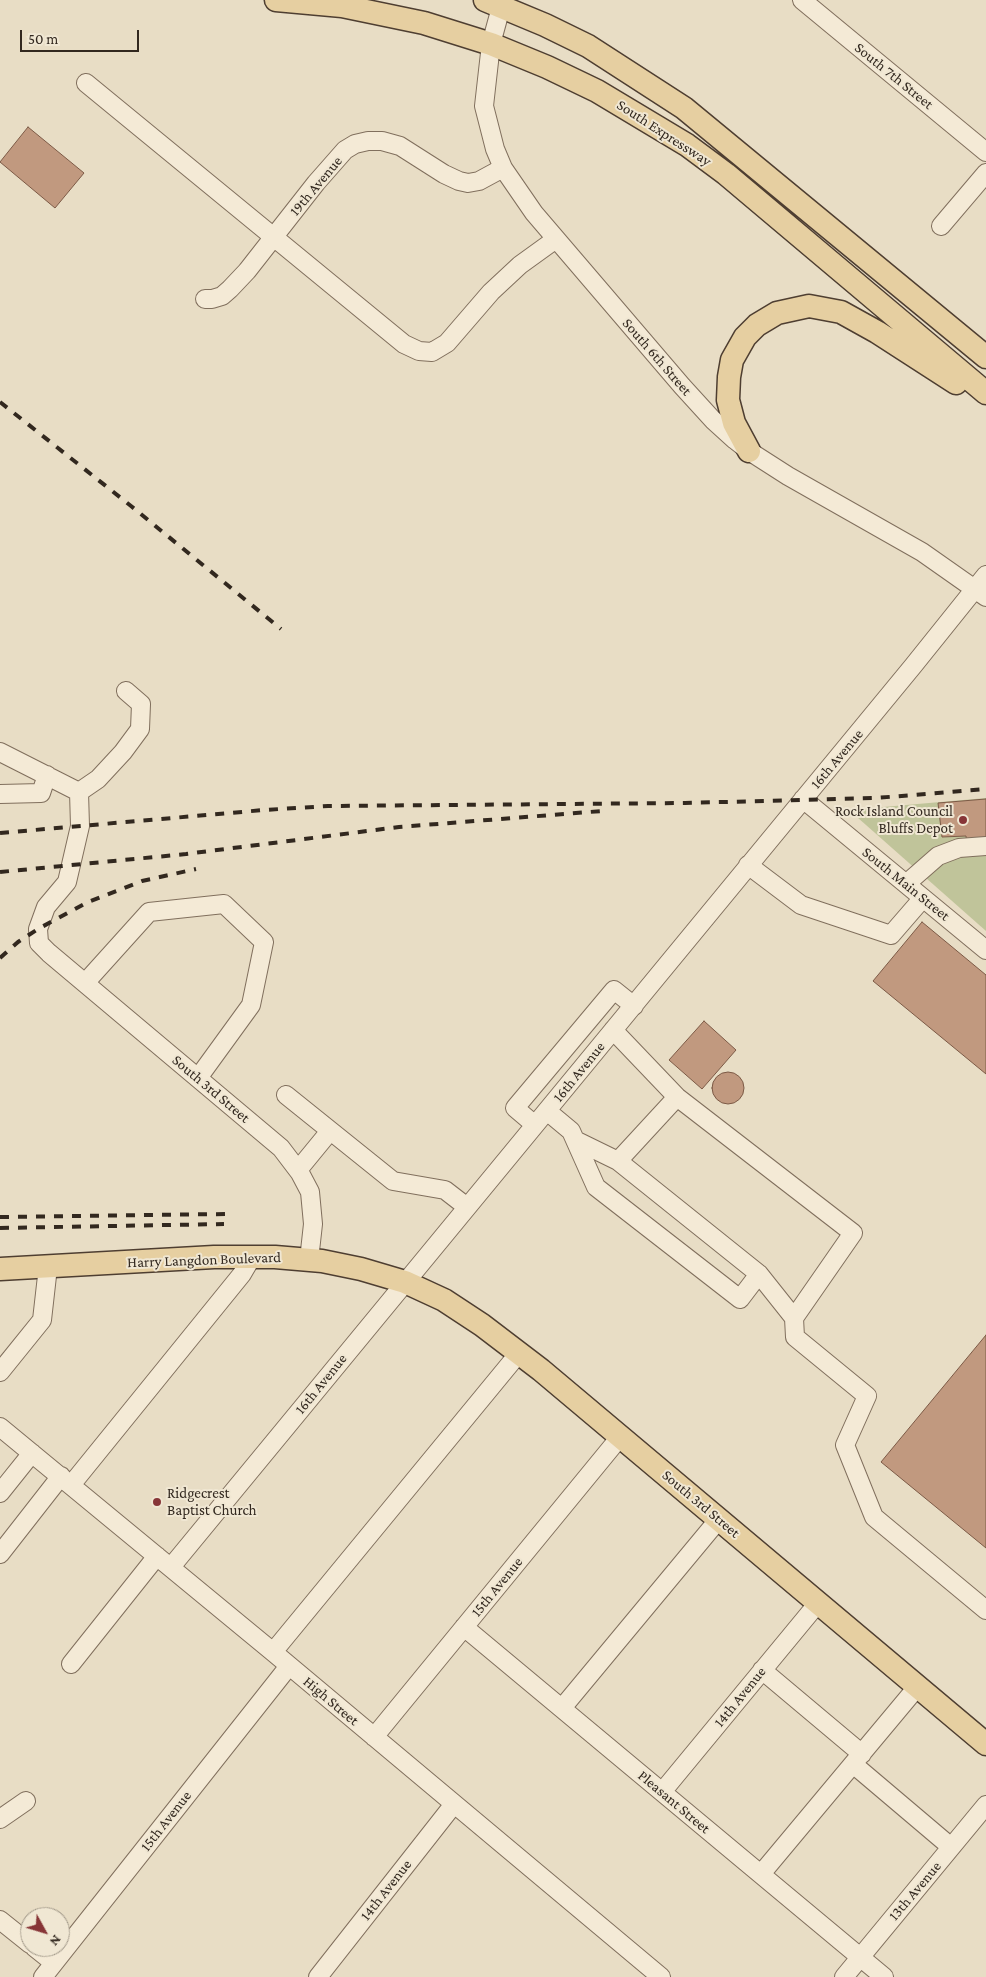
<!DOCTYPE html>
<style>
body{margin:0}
#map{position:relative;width:986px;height:1977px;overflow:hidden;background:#e8ddc5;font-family:"Crimson Pro",serif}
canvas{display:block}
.north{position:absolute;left:20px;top:1907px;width:50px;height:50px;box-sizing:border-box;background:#f0e7d3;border:1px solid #a49b8b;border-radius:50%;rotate:129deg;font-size:14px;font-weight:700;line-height:20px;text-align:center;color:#32281f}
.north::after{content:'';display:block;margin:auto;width:18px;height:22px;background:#873537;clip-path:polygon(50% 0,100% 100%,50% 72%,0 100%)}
.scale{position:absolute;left:20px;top:30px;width:119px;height:22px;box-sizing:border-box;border:2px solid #32281f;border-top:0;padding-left:6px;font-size:15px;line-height:18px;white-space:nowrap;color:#32281f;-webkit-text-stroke:4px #f0e7d3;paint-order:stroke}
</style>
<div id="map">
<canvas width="986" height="1977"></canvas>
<div class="north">N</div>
<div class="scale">50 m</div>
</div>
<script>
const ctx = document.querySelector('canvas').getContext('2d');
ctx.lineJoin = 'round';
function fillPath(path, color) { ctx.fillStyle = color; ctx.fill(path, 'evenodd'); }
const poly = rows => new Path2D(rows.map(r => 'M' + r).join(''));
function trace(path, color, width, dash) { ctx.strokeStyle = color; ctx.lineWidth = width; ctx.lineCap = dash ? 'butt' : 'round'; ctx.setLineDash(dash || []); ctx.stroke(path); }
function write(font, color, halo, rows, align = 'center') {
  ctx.font = font + ' "Crimson Pro",serif'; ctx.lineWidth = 4; ctx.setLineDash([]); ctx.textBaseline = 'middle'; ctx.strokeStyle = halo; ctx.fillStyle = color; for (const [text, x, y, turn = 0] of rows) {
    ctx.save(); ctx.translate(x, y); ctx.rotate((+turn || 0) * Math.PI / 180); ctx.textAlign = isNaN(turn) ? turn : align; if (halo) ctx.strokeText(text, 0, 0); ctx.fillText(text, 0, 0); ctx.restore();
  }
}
fillPath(poly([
 [986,798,986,931,849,810]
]), '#c0c49a');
const building = poly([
 [28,127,84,173,55,208,0,162,28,127],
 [986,799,986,843,967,845,966,836,942,837,938,803,986,799],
 [922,922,986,975,986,1074,873,981,922,922],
 [704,1021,736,1050,702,1089,669,1060,704,1021],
 '712 1088a16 16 0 1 1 32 0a16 16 0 1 1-32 0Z',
 [986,1335,986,1548,881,1462,986,1335]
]);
fillPath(building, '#c1997f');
trace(building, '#7c5a46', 1);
const minor = poly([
 [503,0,491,44,484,106,495,149,503,168,534,213,682,386,713,420,735,440,749,451,788,476,922,552,986,597],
 [802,0,986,152],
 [86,83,404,344,419,351,432,352,447,343,491,292,520,265,556,239],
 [941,226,986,173],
 [205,299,212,299,222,296,230,289,247,271,316,183,345,150,355,144,368,141,382,141,400,146,444,174,459,181,468,183,479,181,503,168],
 [0,752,79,792,80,826,67,882,46,907,38,929,39,943,49,953,281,1148,300,1173,310,1192,313,1224,309,1260],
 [79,792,98,779,123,752,140,729,141,704,126,691],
 [0,794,41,793,47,775],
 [803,799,986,950],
 [748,865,801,905,891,935,923,898],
 [906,884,938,856,959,848,986,846],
 [85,983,149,912,224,904,264,942,251,1005,198,1078],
 [613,1030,677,1097,853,1233,794,1318,795,1337,867,1396,845,1445,874,1517,986,1610],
 [286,1095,393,1181,445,1190,467,1207],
 [547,1111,571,1131,596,1187,740,1299,759,1274,794,1318],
 [535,1125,515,1108,614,990,634,1006],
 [575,1140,618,1161,759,1274],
 [618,1161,677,1097],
 [298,1170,330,1131],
 [0,1372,42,1320,48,1267],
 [0,1427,273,1652,661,1977],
 [71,1485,242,1274,252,1257],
 [0,1493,32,1453],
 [0,1554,61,1476],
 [171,1567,913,666,986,575],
 [464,1627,884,1977],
 [273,1652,519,1353],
 [71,1664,157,1556],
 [762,1670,862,1754],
 [562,1708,719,1519],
 [374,1737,620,1437],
 [853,1764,951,1847],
 [662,1792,818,1603],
 [0,1819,26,1801],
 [761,1874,918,1686],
 [0,1920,30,1944],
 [34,1947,54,1963],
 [43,1977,289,1666],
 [318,1977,454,1804],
 [844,1977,986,1805]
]);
const major = poly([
 [276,0,342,6,424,23,491,44,547,67,597,91,687,145,726,174,986,393],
 [485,0,545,25,588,46,684,108,986,357],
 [749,451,734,423,728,400,729,377,732,360,745,337,757,325,777,313,809,306,841,312,877,332,956,383],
 [0,1269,214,1257,275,1257,322,1261,361,1269,405,1282,444,1300,482,1325,541,1370,986,1744]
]);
trace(minor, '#806f5d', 20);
trace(major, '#4e3e31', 25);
trace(minor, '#f4ead6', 18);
trace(major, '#e6cfa1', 22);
trace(poly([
 [0,402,131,506,281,629],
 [0,833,264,810,328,806,685,803,876,798,986,789],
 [0,872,186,854,399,827,602,811],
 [0,958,18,942,38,929,88,902,142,881,196,869],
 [0,1217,226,1214],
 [0,1228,224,1224]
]), '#32281f', 4, [9, 9]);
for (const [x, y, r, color] of [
 [963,820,5,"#873537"],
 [157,1502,5,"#873537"]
]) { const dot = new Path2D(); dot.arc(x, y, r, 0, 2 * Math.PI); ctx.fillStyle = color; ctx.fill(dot); trace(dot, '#f0e7d3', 2); }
write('15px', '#32281f', '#f0e7d3', [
 ["South 7th Street",894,76,39],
 ["South Expressway",664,133,33],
 ["19th Avenue",316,186,-50],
 ["South 6th Street",657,357,49],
 ["16th Avenue",837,759,-50],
 ["South Main Street",906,884,39],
 ["16th Avenue",579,1072,-51],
 ["South 3rd Street",211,1089,40],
 ["Harry Langdon Boulevard",204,1260,-2],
 ["16th Avenue",321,1384,-51],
 ["South 3rd Street",701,1504,40],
 ["15th Avenue",497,1587,-51],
 ["14th Avenue",740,1697,-51],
 ["High Street",331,1701,40],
 ["Pleasant Street",674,1802,40],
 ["15th Avenue",166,1821,-52],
 ["14th Avenue",386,1890,-52],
 ["13th Avenue",915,1891,-50]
]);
write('15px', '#32281f', '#f0e7d3', [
 ["Rock Island Council",953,811],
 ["Bluffs Depot",953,828],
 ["Ridgecrest",167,1493,"left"],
 ["Baptist Church",167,1510,"left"]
], 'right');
</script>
